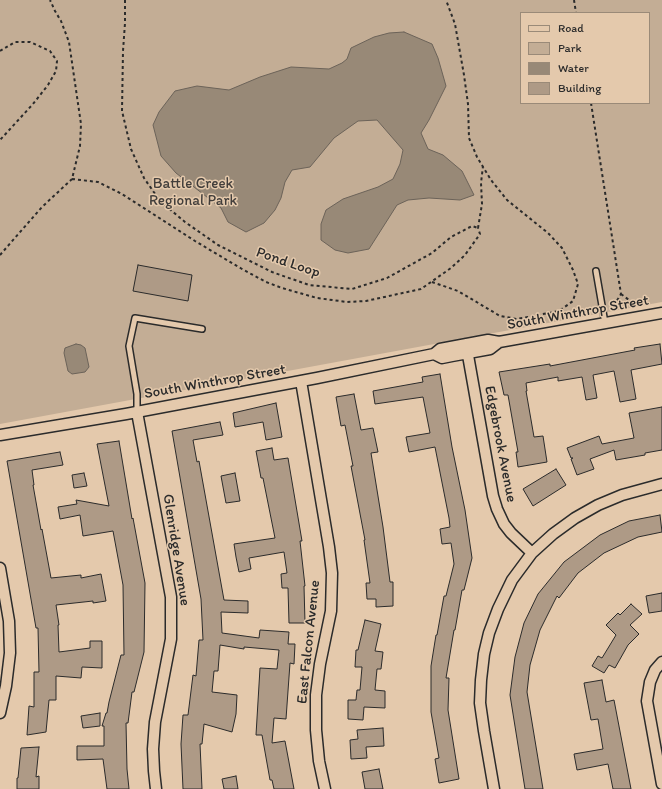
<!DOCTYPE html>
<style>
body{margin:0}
#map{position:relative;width:662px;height:789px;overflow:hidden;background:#e4c9ac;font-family:Itim,sans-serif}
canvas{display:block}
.legend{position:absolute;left:520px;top:12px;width:130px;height:92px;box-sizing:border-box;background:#e4c9ac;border:1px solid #9a8a78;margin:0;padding:5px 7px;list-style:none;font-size:12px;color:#2b2b2b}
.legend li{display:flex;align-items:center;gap:8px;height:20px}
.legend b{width:20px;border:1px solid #9a8a78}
</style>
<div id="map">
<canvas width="662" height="789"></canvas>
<ul class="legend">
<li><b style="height:5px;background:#e4c9ac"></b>Road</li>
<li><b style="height:11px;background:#c3ad95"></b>Park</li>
<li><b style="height:11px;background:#988977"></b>Water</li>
<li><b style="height:11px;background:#ae9a86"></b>Building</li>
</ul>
</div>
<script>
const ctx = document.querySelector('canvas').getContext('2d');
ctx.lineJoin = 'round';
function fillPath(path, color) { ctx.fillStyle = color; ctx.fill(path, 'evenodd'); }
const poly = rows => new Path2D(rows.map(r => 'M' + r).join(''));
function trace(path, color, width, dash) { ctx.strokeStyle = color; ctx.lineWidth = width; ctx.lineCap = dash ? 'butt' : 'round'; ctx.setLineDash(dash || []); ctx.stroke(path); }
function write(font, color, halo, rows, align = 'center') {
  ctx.font = font + ' Itim,sans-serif'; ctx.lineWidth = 3; ctx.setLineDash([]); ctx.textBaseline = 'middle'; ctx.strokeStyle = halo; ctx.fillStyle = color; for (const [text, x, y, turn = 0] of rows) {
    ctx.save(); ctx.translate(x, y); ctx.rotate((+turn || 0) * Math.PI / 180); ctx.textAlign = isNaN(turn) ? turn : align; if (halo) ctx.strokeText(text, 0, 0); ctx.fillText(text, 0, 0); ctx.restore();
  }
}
fillPath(poly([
 [0,0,662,0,662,302,0,424],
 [521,13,649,13,649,103,521,103]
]), '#c3ad95');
const water = poly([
 [404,32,432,44,438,58,446,86,429,120,421,133,428,149,443,155,462,171,474,195,460,200,429,198,408,200,397,205,369,249,348,253,335,250,321,240,321,224,326,210,343,199,378,187,393,179,400,164,403,150,377,120,358,121,334,138,310,167,292,170,285,182,281,198,275,210,264,223,246,232,228,222,221,208,176,173,161,156,153,125,159,112,175,91,197,86,229,90,260,77,291,67,329,69,342,63,347,59,351,48,374,37,389,33,404,32],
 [76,344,81,345,85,348,89,367,85,372,72,374,68,371,64,353,65,348,76,344]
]);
fillPath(water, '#988977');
trace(water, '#6c6359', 1);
const building = poly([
 [138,265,192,275,188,301,133,291,138,265],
 [660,344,662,364,631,370,636,399,620,402,614,371,593,375,597,398,586,400,582,377,558,381,558,377,526,383,527,391,526,391,534,437,543,436,547,462,518,467,516,452,518,452,508,395,504,395,499,372,550,364,550,366,635,350,634,348,660,344],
 [440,374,452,447,465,510,472,558,464,590,462,590,455,630,454,630,446,678,449,678,448,710,459,779,439,783,435,759,439,758,431,712,431,666,436,635,437,635,444,596,446,596,454,564,451,543,442,544,440,529,450,527,449,518,435,447,409,452,406,437,430,433,423,397,375,404,373,391,423,382,422,377,440,374],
 [354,394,361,430,373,428,378,452,371,453,383,527,390,582,393,582,393,606,376,607,376,599,367,599,366,583,370,583,364,540,365,540,351,466,353,466,345,425,341,426,336,397,354,394],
 [276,403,282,437,266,440,263,422,235,427,233,413,276,403],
 [662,407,662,450,645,453,645,455,616,460,614,450,590,459,594,469,577,475,571,459,573,458,571,458,567,448,599,436,602,444,634,438,629,413,662,407],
 [220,422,223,435,193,440,197,462,199,461,224,600,248,601,248,613,221,612,222,633,259,638,260,630,289,632,288,644,295,644,294,664,290,663,286,719,274,718,272,743,285,741,294,789,274,789,272,780,270,780,262,735,256,735,260,668,277,669,279,650,244,647,244,649,220,645,218,671,214,671,212,692,237,695,236,714,232,732,204,724,202,744,200,744,202,789,183,789,181,744,183,715,188,715,193,675,196,676,199,640,203,640,201,599,172,431,220,422],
 [119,441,132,519,133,518,145,583,144,652,134,692,132,692,128,723,126,723,127,769,129,789,107,789,103,759,77,760,77,746,104,746,104,726,102,726,106,713,107,713,109,702,121,655,124,655,123,585,113,531,83,536,80,515,60,519,58,507,77,504,76,500,109,506,97,444,119,441],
 [272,448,274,460,288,458,302,541,300,541,305,586,304,586,305,623,289,623,288,588,282,588,281,574,287,573,284,552,249,558,251,569,239,572,236,557,234,544,275,538,263,478,261,478,256,451,272,448],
 [60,452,63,465,32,470,34,485,33,485,41,530,42,529,51,578,81,575,81,578,101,574,106,601,93,603,93,601,56,605,59,625,58,625,59,652,90,648,90,641,102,641,102,668,82,667,81,678,56,676,56,700,49,700,46,732,27,735,29,706,34,707,34,672,39,672,38,628,36,628,7,461,60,452],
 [556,469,566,485,533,506,523,489,556,469],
 [84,473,87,486,74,488,72,475,84,473],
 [235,473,240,501,226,503,221,476,235,473],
 [660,515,662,532,638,537,604,553,578,573,559,598,557,596,540,630,530,665,527,692,543,789,525,789,510,695,515,657,524,623,538,594,564,562,600,535,629,521,660,515],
 [662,593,662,611,649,613,646,596,662,593],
 [631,604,642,614,630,625,639,634,628,645,615,668,609,665,604,673,592,666,598,656,602,658,616,635,606,625,618,613,620,615,631,604],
 [365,620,381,624,375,651,383,652,381,669,377,669,375,690,385,691,385,708,364,707,363,720,348,719,348,700,356,700,357,690,360,690,362,667,355,667,356,650,358,650,365,620],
 [602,680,606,702,614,700,631,789,613,789,608,764,577,770,574,754,603,749,598,719,591,720,584,683,602,680],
 [100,713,100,726,83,728,81,716,100,713],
 [383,728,384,746,366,747,367,758,351,759,350,740,358,739,357,730,383,728],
 [39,747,36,777,39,776,39,789,17,789,17,778,18,778,21,748,39,747],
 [379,769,383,789,365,789,362,772,379,769],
 [236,776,238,789,224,789,222,779,236,776]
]);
fillPath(building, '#ae9a86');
trace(building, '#2b2b2b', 1);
const service = poly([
 [596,271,605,323],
 [137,412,137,394,129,346,135,318,202,329]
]);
const minor = poly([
 [466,344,493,496,497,509,504,524,511,533,532,553],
 [434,354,442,358,452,356,490,349,499,342],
 [301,381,329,547,332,573,331,611,320,664,316,695,316,730,319,761,325,789],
 [137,412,171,597,171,639,155,722,153,749,154,771,156,789],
 [0,435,126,414,317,378,434,354,440,349,488,340,499,342,662,313],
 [0,568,9,621,10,653,6,686,0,713],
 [662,662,655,670,650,682,647,701,662,784],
 [494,789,484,731,480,703,481,680,484,654,489,633,498,609,512,580,532,553,553,534,575,518,598,505,622,495,662,484]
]);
trace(service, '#2b2b2b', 8);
trace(minor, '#2b2b2b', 13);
trace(poly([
 [125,0,125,23,123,51,122,111,131,149,144,178,160,201,185,222,218,245,272,272,309,285,352,289,387,278,432,253,451,237,472,226,478,228],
 [574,0,576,13],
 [0,51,15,42,30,42,50,51,57,61,56,71,48,85,33,104,0,140],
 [591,103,621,294,613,307],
 [72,179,98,182,122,194,195,241,242,269,266,282,282,288,317,298,347,302,366,301,421,289,451,268,465,255,480,234,478,228],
 [478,228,482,204,481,183,483,166],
 [0,255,42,207,72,179,80,146,81,124,69,42,61,21,55,11,50,0],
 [432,282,458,291,500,316,517,319,559,311,573,301,578,284,573,270,562,248,548,233,507,200,491,180,477,157,469,138,468,104,464,75,455,24,446,0],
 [621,294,633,303]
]), '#2b2b2b', 2, [3, 3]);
trace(service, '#e4c9ac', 5);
trace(minor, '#e4c9ac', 10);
write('15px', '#423e3b', '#e4c9ac', [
 ["Battle Creek",193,184],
 ["Regional Park",193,201]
]);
write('15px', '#2b2b2b', '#e4c9ac', [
 ["Pond Loop",288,263,19],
 ["South Winthrop Street",578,313,-10],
 ["South Winthrop Street",215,382,-10],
 ["Edgebrook Avenue",500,444,79],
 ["Glenridge Avenue",176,550,81],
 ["East Falcon Avenue",309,642,-84]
]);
</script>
